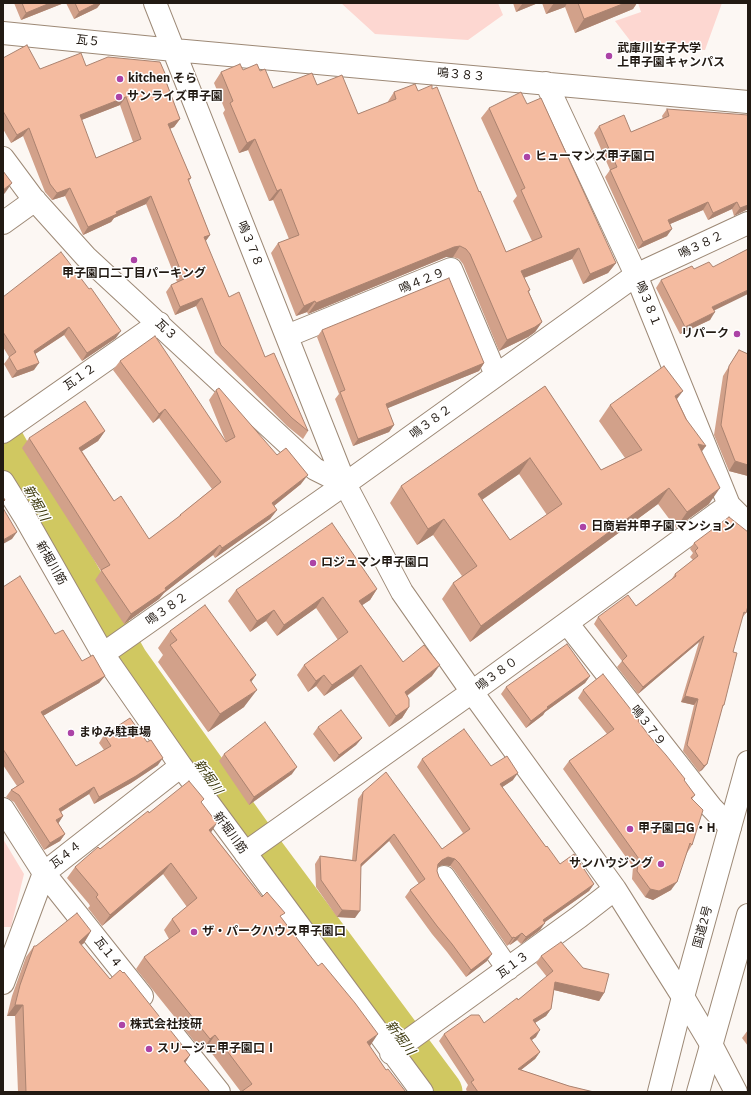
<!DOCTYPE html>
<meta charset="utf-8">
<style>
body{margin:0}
#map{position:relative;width:751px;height:1095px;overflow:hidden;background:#fcf7f3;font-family:"IBM Plex Sans",sans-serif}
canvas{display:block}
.frame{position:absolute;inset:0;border:4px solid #221a13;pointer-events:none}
</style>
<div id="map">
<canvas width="751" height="1095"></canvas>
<div class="frame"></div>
</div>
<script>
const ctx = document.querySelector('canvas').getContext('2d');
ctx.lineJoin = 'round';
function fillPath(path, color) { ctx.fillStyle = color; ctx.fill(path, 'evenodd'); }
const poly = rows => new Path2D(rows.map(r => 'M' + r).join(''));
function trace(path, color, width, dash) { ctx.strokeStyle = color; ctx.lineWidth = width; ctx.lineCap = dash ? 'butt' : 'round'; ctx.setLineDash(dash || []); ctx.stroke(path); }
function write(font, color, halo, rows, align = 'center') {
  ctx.font = font + ' "IBM Plex Sans","Noto Sans JP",sans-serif'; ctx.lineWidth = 3; ctx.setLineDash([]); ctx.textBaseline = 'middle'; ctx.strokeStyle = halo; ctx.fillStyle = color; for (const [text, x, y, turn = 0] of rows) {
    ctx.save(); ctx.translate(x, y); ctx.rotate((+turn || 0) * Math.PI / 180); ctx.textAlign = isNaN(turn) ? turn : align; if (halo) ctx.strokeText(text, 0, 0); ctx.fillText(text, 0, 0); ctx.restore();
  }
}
fillPath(poly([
 [341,3,498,3,503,15,468,40,375,34],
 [638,3,722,3,705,50,635,47,615,21,641,12],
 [3,839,24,874,11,927,3,927]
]), '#fdd7d1');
trace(poly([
 [3,444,126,662,262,853,440,1092]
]), '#d0c861', 45);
const minor = poly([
 [155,3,345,484,402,592,472,692,615,889,683,997],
 [3,33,174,50,748,102],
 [546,83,636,275,729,505,748,524],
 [3,158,32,197,86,257,315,469,345,484],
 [3,223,35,200],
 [287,336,451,269,496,375],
 [3,432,159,323],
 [3,482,26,519,103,654,181,766,422,1092],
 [567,623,711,807,730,827],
 [103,654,345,484,636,275,748,223],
 [3,809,44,873,142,996],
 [245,853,472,692,729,505],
 [444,877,508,969],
 [3,983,44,873,181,766],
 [172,1033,219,1092],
 [391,1053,579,917,615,889]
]);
const major = poly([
 [683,997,711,1044,736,1092]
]);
const highway = poly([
 [659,1092,683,997,748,762],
 [698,1092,748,915]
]);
trace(minor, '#9d8976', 24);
trace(major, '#9d8976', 24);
trace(highway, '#9d8976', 24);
trace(minor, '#fff', 22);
trace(major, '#fff', 22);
trace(highway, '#fff', 22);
fillPath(poly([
 [14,3,64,3,21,20],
 [66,3,101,3,97,8,74,19],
 [513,3,538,3,516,12],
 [542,3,637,3,633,9,575,33,565,7,546,14],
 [3,58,40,69,86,66,166,81,180,119,174,127,170,129,191,178,189,181,210,235,205,242,229,297,265,357,308,431,303,439,287,426,215,353,196,306,175,315,166,292,171,285,177,282,146,204,114,218,111,222,83,235,65,196,52,200,45,192,23,136,11,143,3,129],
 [120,105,133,142,96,158,81,120],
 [243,70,260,71,273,88,317,85,358,114,387,103,394,92,418,91,432,89,506,252,532,241,513,201,517,196,481,118,489,108,527,104,616,263,608,273,583,284,572,259,524,278,530,290,529,292,542,322,535,332,528,337,499,351,463,264,459,259,453,257,446,257,308,314,307,312,296,316,271,253,278,243,289,239,273,200,269,201,248,150,239,153,223,113,225,110,214,83,221,72],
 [667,109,748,209,734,216,732,209,708,220,703,210,670,224,667,236,638,249,605,177,610,170,594,133,599,126,631,132,663,119,662,116],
 [661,280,714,311,710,320,680,334,656,288],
 [3,297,116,338,82,361,64,335,35,354,34,370,12,378,4,364,9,357,3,347],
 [322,330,484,363,479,371,387,408,394,425,389,432,353,446,335,399,339,394,317,337],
 [739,350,748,354,748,476,729,471,714,435,723,376],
 [120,361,226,442,209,400,216,390,301,484,274,506,277,510,270,519,215,558,213,555,164,593,159,599,124,624,95,580,101,571,22,448,29,438,105,431,98,441,82,451,114,501,149,539,178,518,180,515,212,489,159,418,153,423,113,370],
 [545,386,601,470,625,458,599,421,610,405,677,399,702,451,709,504,676,528,658,504,470,642,442,599,453,583,462,576,433,535,417,545,390,503,401,486],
 [519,474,547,515,510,540,482,500],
 [694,543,746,613,742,618,733,652,724,705,722,708,707,764,702,770,699,772,683,751,694,705,681,702,699,642,638,694,617,667,622,661,594,624,598,617,636,606,671,580,675,574,693,560,690,557,693,553,690,549],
 [3,587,55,634,82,661,105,676,99,683,43,716,76,766,104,750,99,743,104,735,158,765,131,783,94,804,89,794,61,812,63,816,58,823,65,834,60,841,44,850,14,802,6,797,11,790,17,786,3,765],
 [377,589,370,600,362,605,403,662,432,676,407,696,409,707,402,718,389,727,353,676,324,696,316,686,308,692,297,675,304,665,338,640,316,608,277,636,266,621,250,632,228,601,236,590],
 [170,631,256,675,251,682,244,707,208,732,158,662,163,655,158,648],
 [590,676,585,683,545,712,543,715,526,728,501,694,506,687],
 [583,690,638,721,695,795,692,799,692,845,687,853,671,890,653,900,645,897,632,879,633,867,563,769,569,761,607,734,578,698],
 [318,727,362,738,356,745,334,762,313,734],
 [224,754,292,774,249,805,219,761],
 [422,759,491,766,513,780,502,787,546,847,560,864,594,884,589,891,545,922,540,930,521,944,517,940,510,945,509,944,507,946,454,870,450,866,443,865,437,867,437,871,439,877,487,961,466,977,447,952,432,934,405,897,410,890,419,884,389,841,361,867,355,918,337,917,316,887,315,864,320,856,352,860,358,799,363,792,442,849,463,833,417,767],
 [202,803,211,832,262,897,281,918,386,1070,406,1092,241,1092,207,1047,202,1051,136,969,144,957,169,939,164,930,172,919,187,907,163,874,102,926,88,908,90,906,89,904,67,878,75,867,149,813],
 [91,931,84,943,81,945,110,979,190,1055,185,1063,210,1092,18,1092,15,1016,7,1016,12,996,26,957,34,946,36,946],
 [541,956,604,993,599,1001,554,990,551,1009,546,1016,535,1023,536,1037,531,1040,540,1052,535,1059,521,1070,569,1086,594,1092,467,1092,466,1089,468,1085,439,1041,444,1034,484,1023,518,1000,547,977,536,963],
 [748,1030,748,1046,742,1038]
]), '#d2a18a');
fillPath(poly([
 [50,3,64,3,21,20,26,13],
 [97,3,101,3,97,8,74,19,79,12],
 [523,3,538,3,516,12],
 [554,3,567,3,565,7,546,14],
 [625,3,637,3,633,9,575,33,584,19],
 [126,97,120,105,74,123,80,115],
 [180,119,174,127,163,131,168,124],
 [29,128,23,136,11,143,17,135],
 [255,139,248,150,239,153,247,143],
 [12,183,5,193,3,195,3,190],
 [70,188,65,196,52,200,57,193],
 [281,189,273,200,269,201,277,191],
 [151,196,146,204,114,218,111,222,83,235,88,227,116,212],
 [708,202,703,210,663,227,668,220],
 [737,202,732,209,708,220,713,213],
 [748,205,748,209,734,216,740,208],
 [672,229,667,236,638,249,643,242],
 [210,235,205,242,204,237],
 [460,246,453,257,446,257,308,314,316,303,454,247],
 [579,248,572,259,513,282,521,271],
 [616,263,608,273,583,284,590,274],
 [748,290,748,294,707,314,712,307],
 [202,298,196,306,175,315,180,307],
 [315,301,307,312,296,316,304,306],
 [715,312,710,320,680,334,685,327],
 [542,322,535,332,528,337,499,351,507,340],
 [69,327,64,335,29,358,34,351],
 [121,331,116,338,82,361,87,353],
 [39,363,34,370,12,378,17,371],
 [484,363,479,371,381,411,386,404],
 [683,391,671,407,675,396],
 [165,409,159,418,153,423,159,414],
 [394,425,389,432,353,446,358,439],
 [105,431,98,441,73,457,79,448],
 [698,444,706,446,694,462],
 [530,458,519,474,467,510,478,494],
 [735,461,748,465,748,476,729,471],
 [308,475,301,484,265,513,272,503],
 [669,488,658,504,470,642,481,626],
 [720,488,709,504,676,528,687,512],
 [277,510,270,519,215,558,222,548],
 [444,519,433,535,417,545,428,529],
 [17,532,12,539,3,544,3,540],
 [220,545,213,555,164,593,159,599,124,624,131,614],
 [377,589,370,600,352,612,359,601],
 [323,597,316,608,277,636,284,625],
 [274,610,266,621,250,632,257,621],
 [704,636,699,642,638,694,643,687],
 [361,665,353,676,324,696,332,685],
 [440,665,432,676,397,703,405,692],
 [256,675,244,692,250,680],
 [324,675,316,686,308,692,316,681],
 [105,676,99,683,36,720,41,712],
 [590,676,585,683,545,712,543,715,526,728,531,721,547,707],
 [257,690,244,707,208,732,220,714],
 [685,696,698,699,694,705,681,702],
 [409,707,402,718,389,727,396,716],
 [362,738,356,745,334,762,339,755],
 [163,758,158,765,131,783,94,804,99,797],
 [707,764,702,770,699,772,704,766],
 [297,767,292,774,249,805,254,797],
 [518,773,513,780,495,792,500,784],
 [94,787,89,794,54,816,59,809],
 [63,816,58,824,56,820],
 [217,823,210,834,209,830],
 [65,834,60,841,44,850,50,843],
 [394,834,389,841,356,871,361,864],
 [448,857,455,859,450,866,443,865,437,867,438,864,442,860],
 [171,863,163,874,102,926,110,915],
 [677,882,671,890,653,900,645,897,650,889],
 [594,884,589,891,538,927,543,920],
 [342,910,360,911,355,918,337,917],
 [545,923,540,930,521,944,526,937],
 [91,931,84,943,71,954,79,942],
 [522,933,517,940,510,945,515,938],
 [514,937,509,944,507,946,512,938],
 [492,954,487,961,466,977,471,970],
 [555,982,604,993,599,1001,550,989],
 [15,1005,23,1005,15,1016,7,1016],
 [551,1009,546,1016,528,1027,533,1020],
 [540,1030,536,1037,525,1045,530,1038],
 [378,1034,370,1046,359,1054,367,1042],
 [215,1035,207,1047,202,1051,210,1039],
 [540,1052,535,1059,513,1076,518,1069],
 [190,1055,183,1066,184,1061]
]), '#ab8370');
const building = poly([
 [22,3,50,3,26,13,22,3],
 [75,3,97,3,79,12,75,3],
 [578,3,625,3,584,19,578,3],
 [27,45,40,69,81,53,86,66,108,57,160,62,167,78,165,79,180,119,168,124,191,178,188,179,210,235,204,237,229,297,239,292,265,357,274,353,308,431,292,418,221,345,202,298,180,307,171,285,184,279,151,196,116,212,117,214,88,227,70,188,57,193,50,184,29,128,17,135,3,111,3,58,27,45],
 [126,97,141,139,96,158,80,115,126,97],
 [240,64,243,70,257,64,260,71,265,69,273,88,312,73,317,85,342,75,358,114,396,99,394,92,415,84,418,91,432,85,432,89,437,87,479,192,480,191,506,252,542,237,521,190,525,188,489,108,521,92,527,104,541,98,616,263,590,274,579,248,521,271,530,290,528,291,542,322,535,327,507,340,470,254,466,249,460,246,454,247,316,303,315,301,304,306,278,243,299,235,281,189,277,191,255,139,247,143,230,103,233,101,221,72,240,64],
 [667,109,748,115,748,205,740,208,737,202,713,213,708,202,668,220,672,229,643,242,610,170,617,167,599,126,624,115,631,132,669,116,667,109],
 [3,171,12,183,3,190,3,171],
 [748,249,748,290,712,307,715,312,685,327,661,280,692,266,694,269,709,262,713,267,748,249],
 [61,252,89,289,91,288,121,331,87,353,69,327,34,351,39,363,17,371,9,357,16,352,3,332,3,297,61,252],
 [449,278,484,363,386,404,394,425,358,439,340,392,345,390,322,330,449,278],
 [155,336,226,442,235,437,216,390,219,388,277,455,286,448,308,475,272,503,277,510,222,548,220,545,165,588,166,590,131,614,101,570,110,565,29,438,85,401,105,431,79,448,114,501,121,496,149,539,181,515,180,515,221,482,165,409,159,414,120,361,155,336],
 [739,350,748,354,748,465,735,461,721,425,729,366,739,350],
 [664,366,683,391,675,396,686,419,706,446,698,444,720,488,687,512,669,488,481,626,453,583,477,566,444,519,428,529,401,486,545,386,601,470,642,450,610,405,664,366],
 [530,458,562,504,510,540,478,494,530,458],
 [3,497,5,500,3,502,3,497],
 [3,508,17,532,3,540,3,508],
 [729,517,748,532,748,606,746,613,744,612,733,652,737,653,724,705,723,705,707,764,704,766,687,745,698,699,685,696,704,636,643,687,622,661,627,656,598,617,628,595,636,606,676,576,675,574,698,556,695,551,698,548,694,543,729,517],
 [332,523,377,589,359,601,403,662,424,645,440,665,405,692,409,699,409,707,396,716,361,665,332,685,324,675,316,681,304,665,348,632,323,597,284,625,274,610,257,621,236,590,332,523],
 [20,576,55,634,63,630,82,661,93,655,105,676,41,712,76,766,111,746,104,735,130,718,147,742,151,740,163,758,136,776,99,797,94,787,59,809,63,816,56,820,65,834,50,843,19,795,11,790,24,782,3,749,3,587,20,576],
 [205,605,256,675,250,680,257,690,220,714,170,645,177,640,170,631,205,605],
 [567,644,590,676,547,707,548,708,531,721,506,687,567,644],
 [603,674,639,720,638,721,650,737,666,755,685,779,684,780,695,795,691,798,703,810,692,845,690,843,677,882,659,891,650,889,637,871,639,859,569,761,614,729,583,690,603,674],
 [341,710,362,738,339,755,318,727,341,710],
 [265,722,297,767,254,797,224,754,265,722],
 [464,729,491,766,507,756,518,773,500,784,546,847,547,846,560,864,574,854,594,884,543,920,545,923,526,937,522,933,515,938,514,937,512,938,459,863,455,859,448,857,442,860,438,864,437,871,439,877,492,954,471,970,452,944,437,926,410,890,425,879,394,834,361,864,360,911,342,910,321,880,320,856,356,861,363,792,386,772,442,849,470,829,422,759,464,729],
 [189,781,204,799,201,802,217,823,209,830,262,897,267,892,285,913,280,916,318,966,322,963,355,1003,378,1034,367,1042,386,1070,388,1069,406,1092,241,1092,252,1084,215,1035,210,1039,144,957,180,931,172,919,197,898,171,863,110,915,96,897,98,895,97,893,75,867,98,847,100,849,148,811,149,813,189,781],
 [77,913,91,931,79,942,110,979,120,970,123,973,124,972,190,1055,184,1061,210,1092,26,1092,23,1005,15,1005,20,985,34,946,36,946,77,913],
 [561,942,583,968,609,974,604,993,555,982,551,1009,533,1020,540,1030,530,1038,540,1052,518,1069,569,1086,594,1092,478,1092,471,1082,474,1080,444,1034,471,1015,479,1015,484,1023,517,998,518,1000,553,971,541,956,561,942]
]);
fillPath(building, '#f4bba0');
trace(building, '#ab8370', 1);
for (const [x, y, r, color] of [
 [609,56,4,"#ac43a6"],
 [120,79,4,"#ac43a6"],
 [119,97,4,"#ac43a6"],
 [527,157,4,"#ac43a6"],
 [134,260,4,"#ac43a6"],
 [737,334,4,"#ac43a6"],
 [583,527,4,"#ac43a6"],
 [313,563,4,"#ac43a6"],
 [71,733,4,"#ac43a6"],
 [630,829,4,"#ac43a6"],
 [661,864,4,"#ac43a6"],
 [194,932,4,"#ac43a6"],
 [122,1025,4,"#ac43a6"],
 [149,1049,4,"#ac43a6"]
]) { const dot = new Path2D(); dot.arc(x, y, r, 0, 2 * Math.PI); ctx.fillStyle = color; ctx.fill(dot); trace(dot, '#fff', 1.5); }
write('12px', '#221a13', '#fff', [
 ["瓦５",88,41,6],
 ["鳴３８３",461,75,5],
 ["鳴３７８",250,244,68],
 ["鳴３８２",701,245,-25],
 ["鳴４２９",422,281,-22],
 ["鳴３８１",648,304,68],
 ["瓦３",166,330,43],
 ["瓦１２",80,377,-35],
 ["鳴３８２",431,422,-36],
 ["新堀川筋",51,563,60],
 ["鳴３８２",167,609,-35],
 ["鳴３８０",497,674,-36],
 ["鳴３７９",648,726,52],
 ["新堀川筋",230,833,54],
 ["瓦４４",66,855,-38],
 ["国道2号",703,927,-75],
 ["瓦１４",108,953,51],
 ["瓦１３",513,965,-36]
]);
write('bold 12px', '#221a13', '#fff', [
 ["武庫川女子大学",617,49],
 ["上甲子園キャンパス",617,63],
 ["kitchen そら",128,79],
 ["サンライズ甲子園",127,97],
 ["ヒューマンズ甲子園口",535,157],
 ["甲子園口二丁目パーキング",134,274,"center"],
 ["リパーク",729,334,"right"],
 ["日商岩井甲子園マンション",591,527],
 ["ロジュマン甲子園口",321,563],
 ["まゆみ駐車場",79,733],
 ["甲子園口G・H",638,829],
 ["サンハウジング",653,864,"right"],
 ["ザ・パークハウス甲子園口",202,932],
 ["株式会社技研",130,1025],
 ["スリージェ甲子園口Ⅰ",157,1049]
], 'left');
write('italic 13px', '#3c380c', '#fff', [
 ["新堀川",36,503,61],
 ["新堀川",208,777,55],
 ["新堀川",400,1038,53]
]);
</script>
